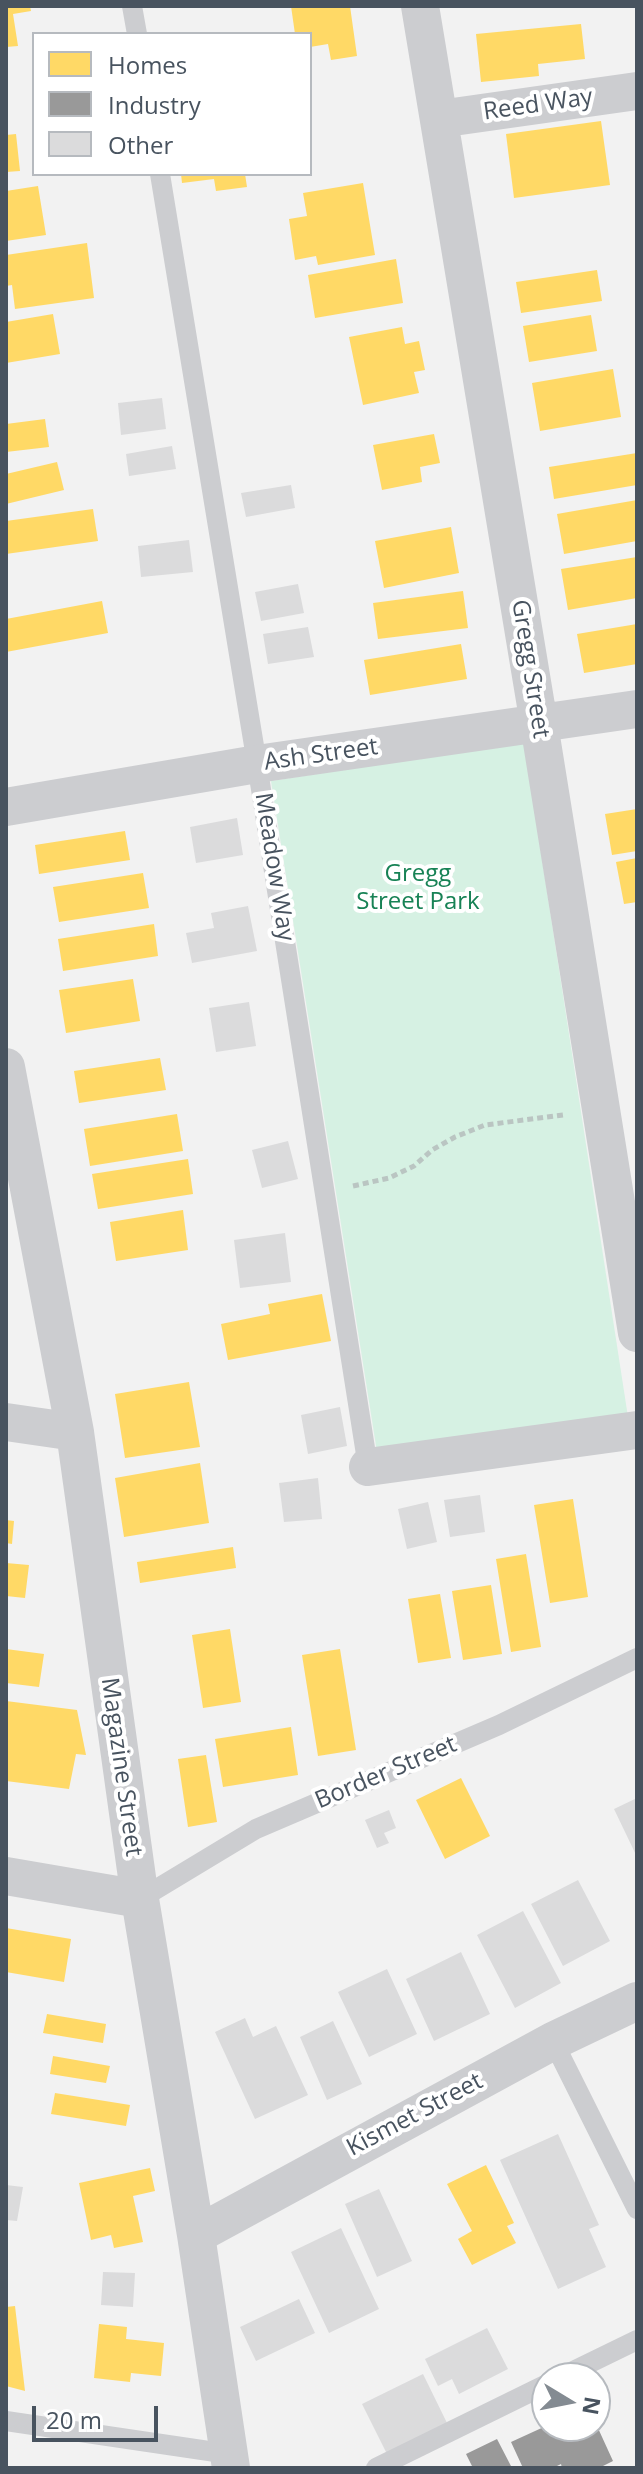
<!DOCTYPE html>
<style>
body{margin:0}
#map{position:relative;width:643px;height:2474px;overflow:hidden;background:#f2f2f2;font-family:"Open Sans",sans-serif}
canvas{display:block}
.frame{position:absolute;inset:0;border:8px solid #48535f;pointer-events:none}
.legend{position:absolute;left:32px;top:32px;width:280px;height:144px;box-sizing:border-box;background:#fff;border:2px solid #b6babf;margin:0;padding:10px 14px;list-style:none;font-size:24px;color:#48535f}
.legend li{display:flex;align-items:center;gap:16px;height:40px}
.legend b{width:40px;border:2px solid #b6babf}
.north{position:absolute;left:531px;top:2362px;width:80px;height:80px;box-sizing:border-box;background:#fff;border:2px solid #b6babf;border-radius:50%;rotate:100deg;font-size:22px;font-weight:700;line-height:32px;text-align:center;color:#48535f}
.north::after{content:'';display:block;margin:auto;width:28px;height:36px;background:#848b92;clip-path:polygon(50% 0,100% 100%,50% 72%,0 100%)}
.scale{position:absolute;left:32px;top:2406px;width:126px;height:36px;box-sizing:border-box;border:4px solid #48535f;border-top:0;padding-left:10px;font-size:24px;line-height:28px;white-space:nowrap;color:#48535f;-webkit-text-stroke:6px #fff;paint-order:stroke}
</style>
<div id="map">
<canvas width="643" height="2474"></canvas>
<div class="frame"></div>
<ul class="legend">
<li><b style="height:22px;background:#ffd966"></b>Homes</li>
<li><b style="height:22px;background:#999"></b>Industry</li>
<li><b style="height:22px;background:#dbdbdc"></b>Other</li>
</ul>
<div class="north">N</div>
<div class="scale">20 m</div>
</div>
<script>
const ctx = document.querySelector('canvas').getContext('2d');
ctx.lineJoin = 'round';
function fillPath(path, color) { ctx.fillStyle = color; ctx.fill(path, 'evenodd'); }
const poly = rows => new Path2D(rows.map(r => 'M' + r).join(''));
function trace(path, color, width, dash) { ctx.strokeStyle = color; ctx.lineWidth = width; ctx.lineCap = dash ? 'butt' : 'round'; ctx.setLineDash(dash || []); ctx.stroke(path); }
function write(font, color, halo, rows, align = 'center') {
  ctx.font = font + ' "Open Sans",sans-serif'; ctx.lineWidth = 8; ctx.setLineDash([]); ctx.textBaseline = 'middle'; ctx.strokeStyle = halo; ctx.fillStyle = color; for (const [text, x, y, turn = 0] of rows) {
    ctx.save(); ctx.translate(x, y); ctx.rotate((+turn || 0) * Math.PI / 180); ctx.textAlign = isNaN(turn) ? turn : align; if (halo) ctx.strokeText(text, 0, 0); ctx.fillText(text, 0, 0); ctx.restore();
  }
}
fillPath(poly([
 [524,742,628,1417,377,1452,271,781]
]), '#d6f1e3');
fillPath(poly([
 [6,6,30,6,31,11,13,14,18,46,6,47],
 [291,6,350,6,357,56,331,60,328,44,310,47,310,34,295,34],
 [581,24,585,59,538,64,539,76,481,82,476,34],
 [601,121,610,185,514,198,506,134],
 [16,134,20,171,6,172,6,135],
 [181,174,245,174,247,187,216,191,214,179,182,183],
 [363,183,375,255,318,265,316,256,295,260,289,219,307,216,303,193],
 [38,186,46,235,6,241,6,191],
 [87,243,94,298,15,309,12,285,6,286,6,255],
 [396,259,403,303,315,318,308,275],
 [597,270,602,301,521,313,516,282],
 [53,314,60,354,6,363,6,322],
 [591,315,597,351,529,362,523,326],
 [402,327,405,344,419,341,425,370,414,372,419,393,363,405,349,337],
 [613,369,621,417,540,431,532,383],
 [45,419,49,447,6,452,6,424],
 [434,434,440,463,420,467,422,482,382,490,373,445],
 [637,453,637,485,554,499,549,467],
 [57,462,64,490,6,504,6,474],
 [637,500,637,541,564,554,557,514],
 [93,509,98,541,6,554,6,521],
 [451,527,459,573,384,588,375,541],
 [637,557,637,598,568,610,561,569],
 [463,591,468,628,378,639,373,603],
 [102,601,108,633,6,652,6,619],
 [637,624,637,664,584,673,577,634],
 [461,644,467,679,370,695,364,660],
 [637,809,637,851,612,855,605,814],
 [125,831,130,860,39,874,35,845],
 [637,858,637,902,624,904,616,862],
 [143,873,149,908,59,922,53,887],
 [154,924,158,956,63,971,58,939],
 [133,979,140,1021,66,1033,59,990],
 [160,1058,166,1090,79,1103,74,1071],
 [177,1114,183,1151,90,1166,84,1129],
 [188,1159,193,1194,98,1209,92,1174],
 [183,1210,188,1250,116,1261,110,1222],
 [322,1294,331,1341,228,1360,221,1324,270,1314,268,1304],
 [189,1382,200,1447,125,1458,115,1394],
 [200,1463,209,1523,124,1537,115,1478],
 [573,1499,588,1597,550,1603,534,1505],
 [6,1520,14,1521,12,1544,6,1543],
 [233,1547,236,1568,140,1583,137,1562],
 [526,1554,541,1647,511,1652,496,1559],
 [6,1563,29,1565,25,1598,6,1596],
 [491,1585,502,1654,463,1660,452,1591],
 [440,1594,451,1658,418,1663,408,1599],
 [230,1629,241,1702,203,1708,192,1635],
 [6,1649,44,1654,39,1687,6,1683],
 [340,1649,356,1750,318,1756,302,1655],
 [6,1701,77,1710,86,1755,76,1754,69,1789,6,1781],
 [291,1727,298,1775,223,1787,215,1739],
 [206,1755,217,1822,188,1827,178,1759],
 [461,1778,490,1836,445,1859,416,1800],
 [6,1928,71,1939,64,1982,6,1972],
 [47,2014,106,2024,103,2043,43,2033],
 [53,2056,110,2066,106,2083,50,2074],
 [55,2093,130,2105,126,2126,51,2114],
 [486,2165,514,2223,507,2226,516,2243,472,2265,458,2239,472,2231,447,2184],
 [150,2168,155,2191,133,2196,143,2242,114,2248,111,2235,91,2240,79,2183],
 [15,2306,25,2391,6,2386,6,2307],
 [99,2324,127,2327,126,2339,164,2343,161,2376,131,2373,130,2382,94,2378]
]), '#ffd966');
fillPath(poly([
 [546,2426,597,2426,613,2461,599,2468,562,2468,561,2464,553,2468,523,2468,511,2442],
 [497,2439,512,2468,473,2468,466,2454]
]), '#999');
fillPath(poly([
 [162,398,166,429,121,435,118,403],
 [172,446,176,469,129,476,126,454],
 [291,485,295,508,246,517,241,493],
 [189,540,193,572,141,577,138,546],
 [298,584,304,613,261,621,255,592],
 [308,627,314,657,268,664,263,634],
 [237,818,243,855,196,863,190,827],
 [248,906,257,951,192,963,186,933,214,928,211,913],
 [249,1002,256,1046,216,1052,209,1008],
 [288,1141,298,1179,262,1188,252,1150],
 [285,1233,291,1282,240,1288,234,1240],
 [340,1407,347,1446,308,1454,301,1415],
 [318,1478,322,1519,284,1522,279,1483],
 [480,1495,485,1532,450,1537,444,1500],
 [428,1502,437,1542,407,1549,398,1509],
 [637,1798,637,1857,614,1809],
 [389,1810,396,1828,384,1833,389,1843,377,1848,365,1820],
 [578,1880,610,1941,563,1966,531,1904],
 [523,1911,561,1983,515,2008,477,1935],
 [461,1952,490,2014,434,2041,406,1979],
 [387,1969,417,2034,369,2057,338,1992],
 [245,2018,253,2037,276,2026,308,2095,255,2119,215,2032],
 [333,2021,362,2084,327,2100,300,2037],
 [558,2134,599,2225,589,2229,606,2267,558,2289,500,2160],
 [6,2185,23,2187,17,2221,6,2220],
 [379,2189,412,2261,377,2277,345,2204],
 [341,2228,379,2309,329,2333,291,2252],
 [103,2272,135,2273,133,2307,101,2305],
 [299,2299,315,2333,256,2361,240,2327],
 [487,2328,508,2369,459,2394,452,2379,438,2386,425,2359],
 [423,2374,448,2425,388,2456,362,2404]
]), '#dbdbdc');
trace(poly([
 [353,1186,389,1178,414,1166,432,1150,455,1137,485,1125,563,1115]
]), '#bac5c2', 5, [6, 4]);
trace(poly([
 [132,6,137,34],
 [160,174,257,764,368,1467],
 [140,1899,256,1829,499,1725,637,1658],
 [553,2041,637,2209],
 [559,2378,637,2340],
 [6,2421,229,2454],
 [376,2468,547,2384]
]), '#cccdd0', 20);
trace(poly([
 [420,6,539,724,637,1333],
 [439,119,637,91],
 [6,807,257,764,637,709],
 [6,1067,75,1432,140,1899,196,2235,231,2468],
 [6,1422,75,1432],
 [368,1467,637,1430],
 [6,1876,140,1899],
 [196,2235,553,2041,637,2001]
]), '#cccdd0', 38);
write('24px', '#48535f', '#fff', [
 ["Reed Way",538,105,-8],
 ["Gregg Street",530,669,81],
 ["Ash Street",321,755,-8],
 ["Meadow Way",274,867,81],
 ["Magazine Street",121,1767,82],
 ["Border Street",386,1773,-23],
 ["Kismet Street",415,2115,-28]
]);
write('24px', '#178255', '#fff', [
 ["Gregg",418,874],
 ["Street Park",418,902]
]);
</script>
